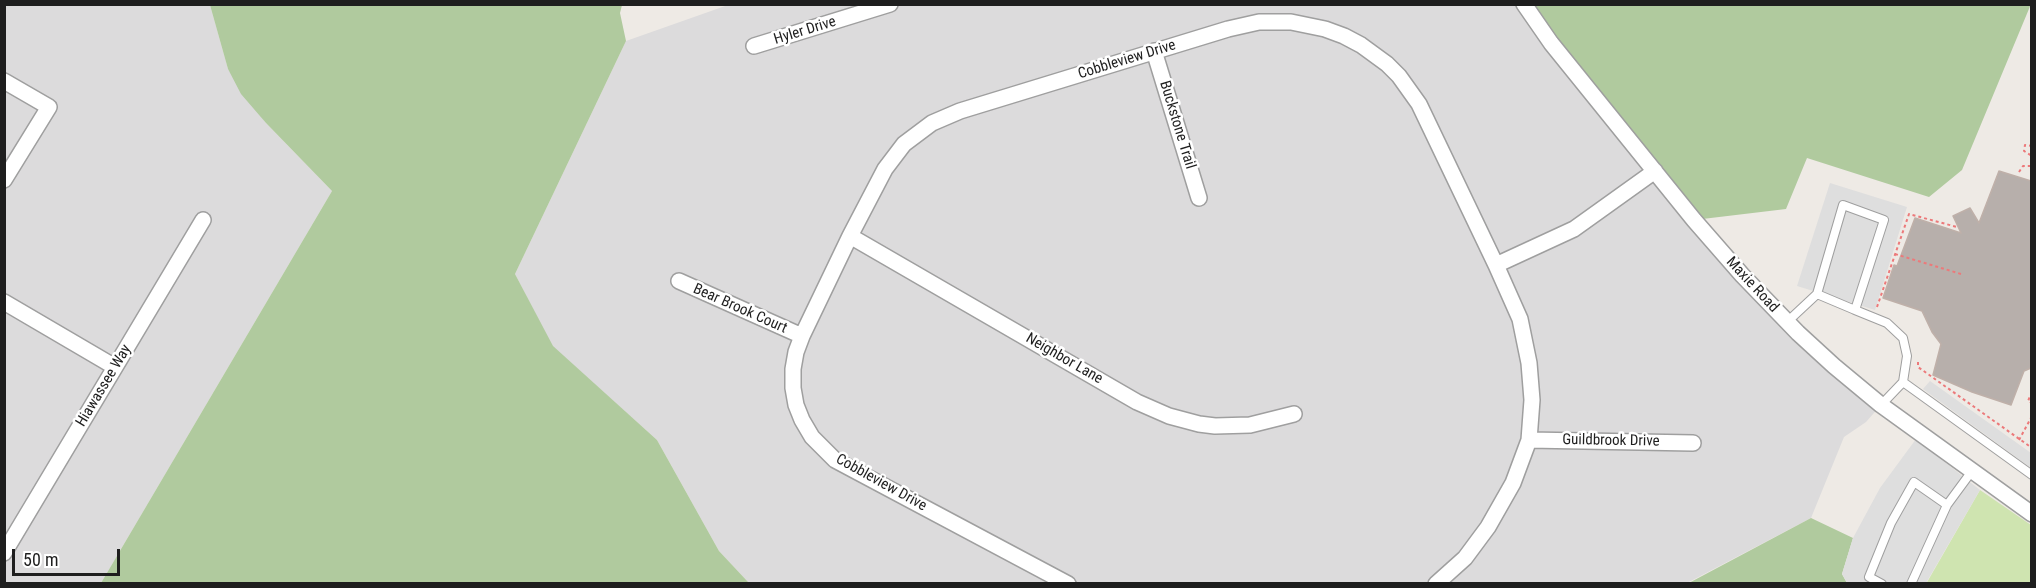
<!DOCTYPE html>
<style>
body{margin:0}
#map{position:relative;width:2036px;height:588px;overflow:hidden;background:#eeeae5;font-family:"Roboto Condensed",sans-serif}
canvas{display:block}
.frame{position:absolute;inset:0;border:6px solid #1e1e1e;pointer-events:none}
.scale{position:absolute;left:12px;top:549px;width:108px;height:27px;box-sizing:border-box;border:3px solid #1e1e1e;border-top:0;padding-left:8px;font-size:18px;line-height:21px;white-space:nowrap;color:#1e1e1e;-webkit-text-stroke:4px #fff;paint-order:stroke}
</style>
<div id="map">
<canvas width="2036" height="588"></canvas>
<div class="frame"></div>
<div class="scale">50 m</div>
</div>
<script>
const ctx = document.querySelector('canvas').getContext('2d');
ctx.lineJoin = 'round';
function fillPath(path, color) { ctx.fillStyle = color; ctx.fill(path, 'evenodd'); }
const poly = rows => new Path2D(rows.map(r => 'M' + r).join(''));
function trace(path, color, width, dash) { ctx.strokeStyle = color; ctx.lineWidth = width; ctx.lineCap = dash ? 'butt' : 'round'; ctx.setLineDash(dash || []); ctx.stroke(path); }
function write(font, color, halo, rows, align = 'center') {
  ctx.font = font + ' "Roboto Condensed",sans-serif'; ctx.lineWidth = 5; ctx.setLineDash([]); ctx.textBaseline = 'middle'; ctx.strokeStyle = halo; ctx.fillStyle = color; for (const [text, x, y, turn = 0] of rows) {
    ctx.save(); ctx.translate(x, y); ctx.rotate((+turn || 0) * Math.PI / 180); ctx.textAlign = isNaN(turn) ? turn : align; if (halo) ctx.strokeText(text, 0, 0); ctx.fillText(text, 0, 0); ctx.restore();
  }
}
fillPath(poly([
 [4,5,210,5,228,69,266,123,332,191,101,583,5,583],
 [728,5,1524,5,1742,275,1881,405,1866,422,1844,437,1811,518,1687,583,749,583,719,551,657,440,552,346,515,274,626,41]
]), '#dcdbdc');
fillPath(poly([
 [1980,490,2031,525,2031,583,1926,584]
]), '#cfe4b0');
fillPath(poly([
 [2031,4,1962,170,1929,197,1807,158,1786,209,1694,220,1524,5],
 [210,5,622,5,620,13,626,41,515,274,553,346,657,440,719,551,749,583,101,583,332,191,266,123,241,94,228,69],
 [1811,518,1853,538,1842,574,1847,583,1687,584]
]), '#b0ca9e');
fillPath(poly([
 [1830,183,1907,207,1875,310,1797,286],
 [1930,381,2031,453,2031,468,1923,389],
 [1916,439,1980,490,1926,583,1847,583,1842,574,1853,538,1880,488]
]), '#dedede');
const building = poly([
 [1999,171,2031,181,2031,368,2024,371,2011,405,1972,392,1933,375,1941,344,1932,332,1922,311,1883,298,1894,265,1897,266,1915,218,1961,233,1953,216,1970,208,1979,223,1999,171]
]);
fillPath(building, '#b7afab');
trace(building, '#bfb0a9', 1.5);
const lane = poly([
 [1817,294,1855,310],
 [1787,322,1817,294,1843,205,1884,220,1855,310,1887,323,1903,338,1907,356,1903,382,2032,475],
 [1881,405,1903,382],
 [1882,584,1869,577,1891,523,1914,482,1947,505],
 [1911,584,1947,505,1972,471]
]);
const street = poly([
 [1524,4,1551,43,1694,220,1742,275,1798,333,1834,366,1881,405,2032,514],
 [754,46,890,4],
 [1154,51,1199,198],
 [4,81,49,107,4,180],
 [850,236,1137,402,1169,416,1199,424,1215,426,1250,425,1294,414],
 [1496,265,1574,229,1655,171],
 [679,281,802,336],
 [4,302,115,367],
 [1529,440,1693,443],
 [4,553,203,220],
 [1068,584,835,460,812,437,802,420,796,405,793,388,793,369,796,352,802,336,850,236,885,169,904,144,932,123,960,111,1228,29,1259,22,1291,22,1325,29,1344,36,1361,45,1387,64,1399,76,1419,104,1496,265,1520,319,1529,363,1532,400,1529,440,1513,483,1488,527,1465,558,1436,584]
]);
trace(lane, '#9f9f9f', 10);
trace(street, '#9f9f9f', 18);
trace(poly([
 [2032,146,2025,145,2024,151,2032,156],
 [2019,172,2023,166,2032,166],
 [1895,254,1961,274],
 [1877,307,1909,214,1957,227],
 [1918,362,1918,367,2032,448],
 [2032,392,2028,401,2032,403],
 [2019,440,2032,416]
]), '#ec797a', 2, [3, 3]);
trace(lane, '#fff', 8);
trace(street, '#fff', 15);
write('15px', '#1e1e1e', '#fff', [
 ["Hyler Drive",805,31,-17],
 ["Cobbleview Drive",1127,60,-17],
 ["Buckstone Trail",1177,125,73],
 ["Maxie Road",1752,285,47],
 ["Bear Brook Court",740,309,24],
 ["Neighbor Lane",1064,359,30],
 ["Hiawassee Way",104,386,-59],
 ["Guildbrook Drive",1611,441,1],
 ["Cobbleview Drive",881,483,29]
]);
</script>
